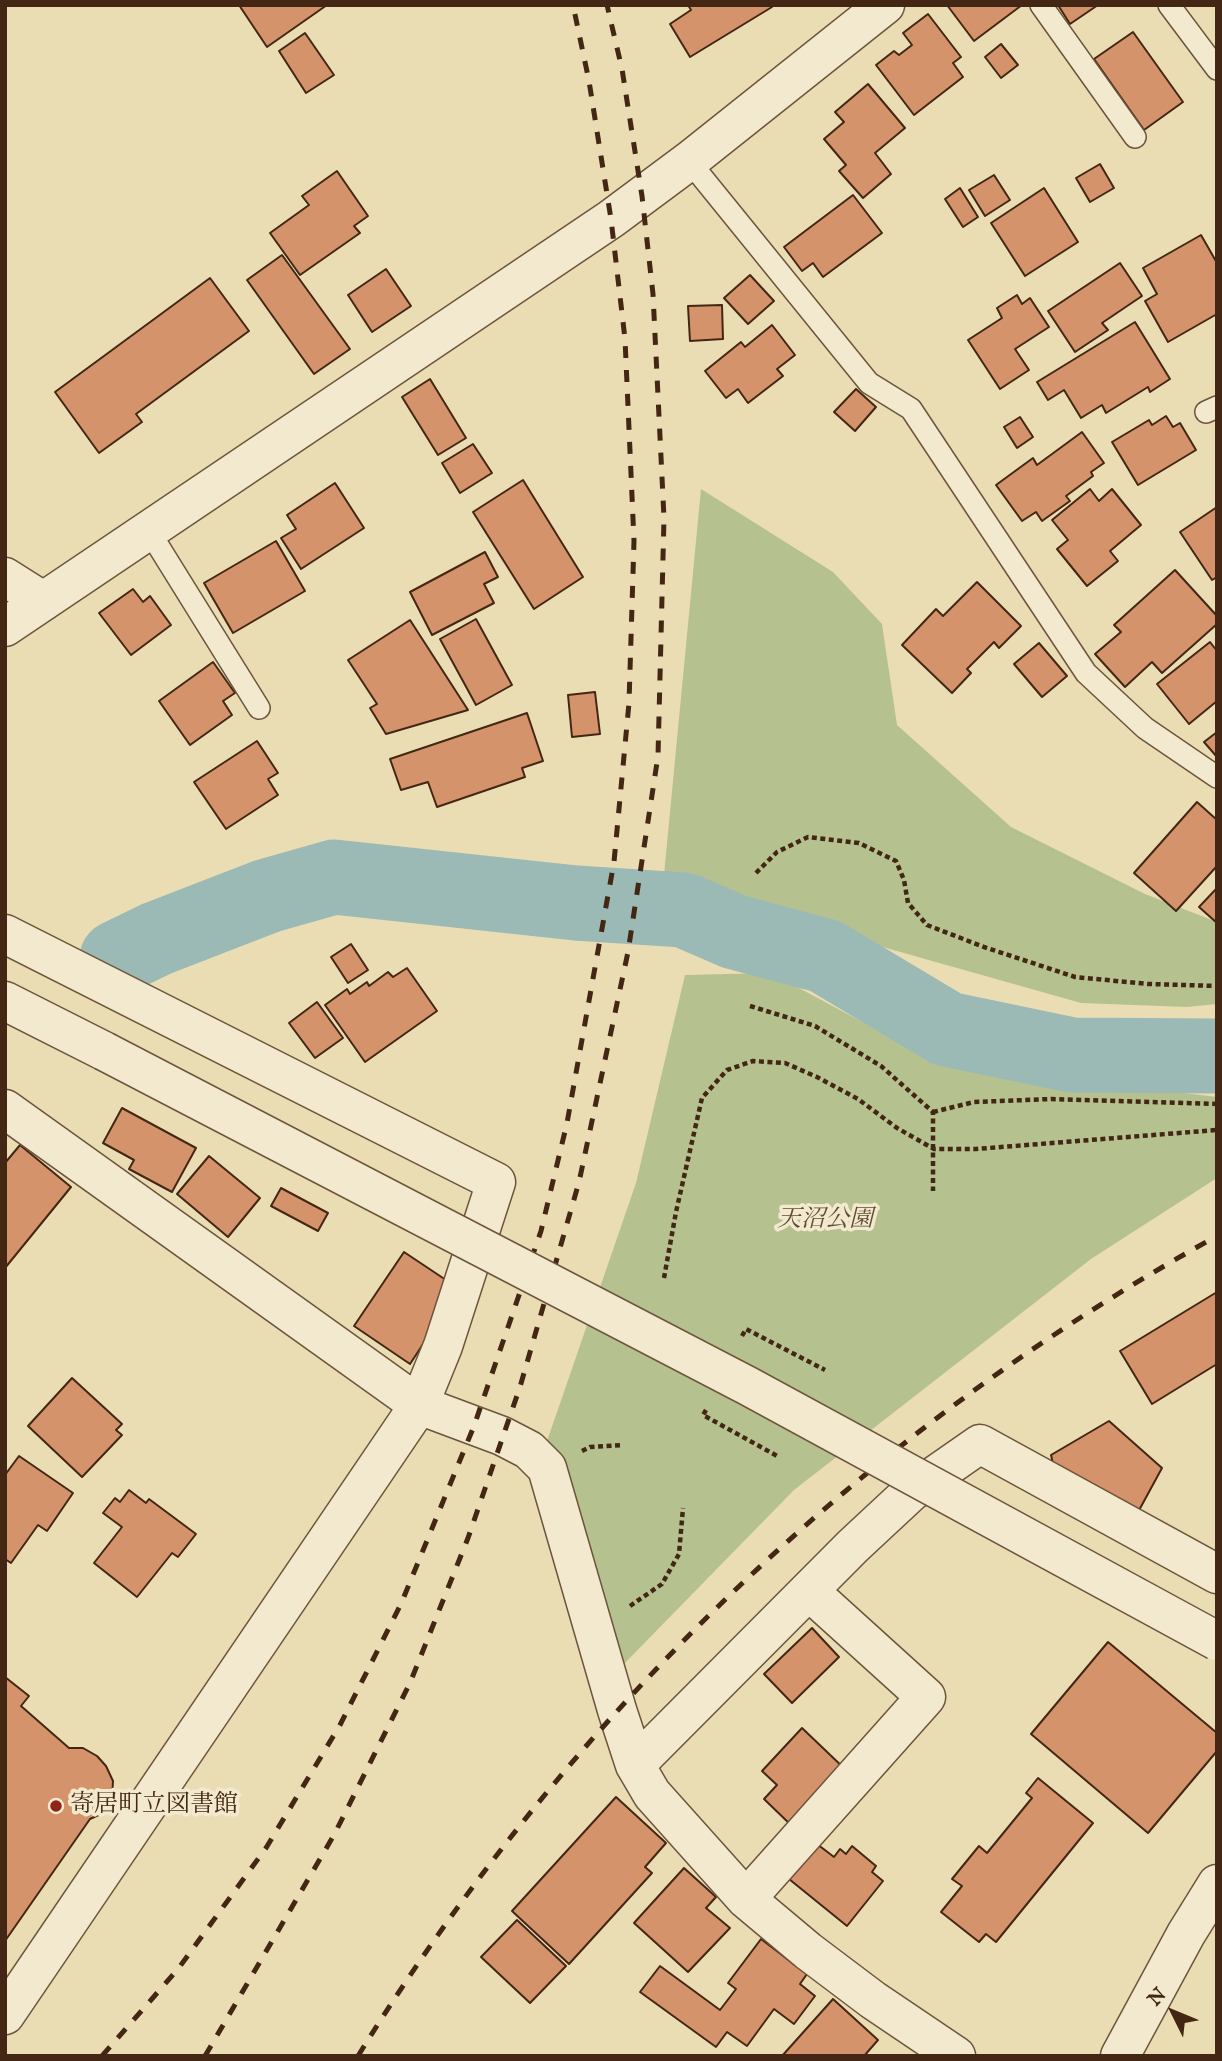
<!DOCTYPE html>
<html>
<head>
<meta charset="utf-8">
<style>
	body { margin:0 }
	#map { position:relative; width:1222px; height:2061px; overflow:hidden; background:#ebddb3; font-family:"IM FELL English",serif }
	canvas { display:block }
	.frame { position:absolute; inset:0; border:7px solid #432714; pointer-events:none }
	.north { position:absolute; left:1138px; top:1977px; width:70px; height:70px; -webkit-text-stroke:5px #f2e9ce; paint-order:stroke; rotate:313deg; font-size:19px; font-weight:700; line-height:28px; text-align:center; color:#432714 }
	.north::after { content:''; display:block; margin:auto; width:24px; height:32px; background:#432714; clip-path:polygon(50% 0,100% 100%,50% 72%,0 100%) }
</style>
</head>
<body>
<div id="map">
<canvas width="1222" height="2061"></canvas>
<div class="frame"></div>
<div class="north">N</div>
</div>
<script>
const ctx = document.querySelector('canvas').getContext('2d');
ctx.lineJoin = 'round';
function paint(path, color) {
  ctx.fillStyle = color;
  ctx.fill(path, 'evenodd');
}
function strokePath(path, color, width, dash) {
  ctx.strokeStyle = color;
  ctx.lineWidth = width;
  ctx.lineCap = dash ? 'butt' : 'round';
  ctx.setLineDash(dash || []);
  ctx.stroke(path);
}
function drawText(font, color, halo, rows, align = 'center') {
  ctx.font = font + ' "IM FELL English","Noto Serif JP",serif';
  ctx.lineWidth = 7;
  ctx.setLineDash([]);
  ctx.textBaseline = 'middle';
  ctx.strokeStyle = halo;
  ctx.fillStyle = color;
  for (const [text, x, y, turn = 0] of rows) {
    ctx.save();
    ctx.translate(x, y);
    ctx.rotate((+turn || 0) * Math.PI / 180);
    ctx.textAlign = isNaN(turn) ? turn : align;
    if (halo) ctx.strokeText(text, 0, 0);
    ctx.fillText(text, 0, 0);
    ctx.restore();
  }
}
paint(new Path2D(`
	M 701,489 L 833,572 L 882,624 L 897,725 L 1011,827 L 1145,894 L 1217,922 L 1217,1004 L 1187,1007 L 1081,1003 L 663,885 Z
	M 771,973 L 939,1063 L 1217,1097 L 1217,1178 L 1091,1259 L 794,1490 L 621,1667 L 546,1444 L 636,1183 L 685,975 Z`), '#b5c28f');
strokePath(new Path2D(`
	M 117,958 L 156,939 L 267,896 L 334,877 L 576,903 L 684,910 L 735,932 L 825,956 L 947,1029 L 1072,1055 L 1217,1056`), '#9bbab6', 75);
const building = new Path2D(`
	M 239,5 L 327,5 L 267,47 Z
	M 688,5 L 771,5 L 772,7 L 690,57 L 670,24 L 691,10 Z
	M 947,5 L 1022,5 L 974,41 Z
	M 1058,5 L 1098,5 L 1070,24 Z
	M 928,14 L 961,57 L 953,63 L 963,77 L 914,115 L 876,65 L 894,51 L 899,55 L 912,45 L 903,33 Z
	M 1133,32 L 1183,102 L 1144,130 L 1094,59 Z
	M 305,33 L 334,75 L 306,93 L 279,51 Z
	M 1001,44 L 1018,65 L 1001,78 L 985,57 Z
	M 868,84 L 905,128 L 875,153 L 891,174 L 863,198 L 839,171 L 846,165 L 824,139 L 844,122 L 835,112 Z
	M 1100,164 L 1114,188 L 1090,202 L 1076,178 Z
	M 337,171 L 368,216 L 354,226 L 360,233 L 300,275 L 270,233 L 309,205 L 302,196 Z
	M 994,175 L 1010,200 L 985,216 L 969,190 Z
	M 960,188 L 978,217 L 963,227 L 945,199 Z
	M 1044,188 L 1078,242 L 1025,276 L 991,223 Z
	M 853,195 L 882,233 L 823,277 L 813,263 L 802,271 L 784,247 Z
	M 1201,235 L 1217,263 L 1217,314 L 1168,342 L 1145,301 L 1157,294 L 1143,268 Z
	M 282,255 L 350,349 L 314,374 L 247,280 Z
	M 1120,263 L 1142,296 L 1102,323 L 1108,330 L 1075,352 L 1048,311 Z
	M 386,269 L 411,306 L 372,332 L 348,295 Z
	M 750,275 L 774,301 L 748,324 L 724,298 Z
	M 210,278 L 249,331 L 136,414 L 142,422 L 99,453 L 55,392 Z
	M 1017,295 L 1022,304 L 1030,298 L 1049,327 L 1015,349 L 1029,370 L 1000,389 L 968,340 L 1002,318 L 997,308 Z
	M 722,305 L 723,339 L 690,341 L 688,306 Z
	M 1135,322 L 1170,379 L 1150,392 L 1148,387 L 1106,413 L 1102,405 L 1081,418 L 1064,390 L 1048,400 L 1037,382 Z
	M 772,325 L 795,355 L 777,369 L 783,376 L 748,403 L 738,389 L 726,398 L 705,371 L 741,342 L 745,347 Z
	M 430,379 L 466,438 L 438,455 L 402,397 Z
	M 856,389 L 876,407 L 855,431 L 834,412 Z
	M 1166,416 L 1173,427 L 1180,423 L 1196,450 L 1138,485 L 1112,442 L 1149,420 L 1152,425 Z
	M 1020,417 L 1033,437 L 1017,448 L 1004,427 Z
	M 1082,432 L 1104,463 L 1091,472 L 1093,476 L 1066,496 L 1070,501 L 1042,521 L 1036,512 L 1022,521 L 996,485 L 1033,458 L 1037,465 Z
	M 473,444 L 492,473 L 460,493 L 442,463 Z
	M 523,480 L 583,577 L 534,609 L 473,512 Z
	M 335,483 L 364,528 L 301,569 L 281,538 L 296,529 L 287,515 Z
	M 1090,489 L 1099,501 L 1112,489 L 1141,525 L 1110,551 L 1118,561 L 1087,586 L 1057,549 L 1068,540 L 1052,520 Z
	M 1217,507 L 1217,577 L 1212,580 L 1180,532 Z
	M 276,541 L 305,591 L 233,633 L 204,583 Z
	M 485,552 L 498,577 L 484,584 L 494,603 L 432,635 L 410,592 Z
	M 1175,570 L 1217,616 L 1217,624 L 1162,673 L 1152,662 L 1125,687 L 1095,654 L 1121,632 L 1114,625 Z
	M 977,582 L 1021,626 L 999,648 L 994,642 L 967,669 L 971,673 L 952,693 L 902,645 L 936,609 L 943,616 Z
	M 133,589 L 143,602 L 150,596 L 171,625 L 131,655 L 99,613 Z
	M 476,619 L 512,685 L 476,705 L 440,639 Z
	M 410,620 L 468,710 L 386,734 L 370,708 L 377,704 L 348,660 Z
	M 1210,642 L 1217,651 L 1217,701 L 1189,724 L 1157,684 Z
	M 1039,643 L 1067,676 L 1042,697 L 1014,664 Z
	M 213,662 L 235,693 L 223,701 L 232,715 L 190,745 L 159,701 Z
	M 595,692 L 600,734 L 572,737 L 568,695 Z
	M 527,713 L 543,761 L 522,768 L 525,777 L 437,807 L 428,782 L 401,790 L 390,759 Z
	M 1217,732 L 1217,757 L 1204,742 Z
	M 257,741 L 278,773 L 268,779 L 278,795 L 226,829 L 194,782 Z
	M 1197,802 L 1217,820 L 1217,866 L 1176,911 L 1134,873 Z
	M 1217,888 L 1217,923 L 1199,907 Z
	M 351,944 L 368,970 L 348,983 L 331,957 Z
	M 407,968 L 437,1011 L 365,1062 L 325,1005 L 347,989 L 350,994 L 367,982 L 369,986 L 388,972 L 393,977 Z
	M 317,1002 L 343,1038 L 315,1058 L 289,1023 Z
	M 122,1108 L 196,1148 L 172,1192 L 129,1169 L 134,1160 L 103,1143 Z
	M 20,1145 L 71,1187 L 5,1268 L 5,1163 Z
	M 209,1156 L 260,1198 L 228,1237 L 177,1194 Z
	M 281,1188 L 328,1213 L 318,1231 L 271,1206 Z
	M 404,1252 L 449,1282 L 450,1303 L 410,1364 L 354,1326 Z
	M 1217,1292 L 1217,1364 L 1152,1404 L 1120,1351 Z
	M 72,1378 L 122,1424 L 116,1430 L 122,1435 L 82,1477 L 28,1426 Z
	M 1109,1421 L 1162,1468 L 1137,1514 L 1054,1468 L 1051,1455 Z
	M 19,1456 L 73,1493 L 47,1531 L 38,1525 L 11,1563 L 5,1559 L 5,1475 Z
	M 129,1490 L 146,1503 L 149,1499 L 196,1534 L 178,1557 L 172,1553 L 137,1597 L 94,1563 L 122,1527 L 103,1513 L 115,1498 L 120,1502 Z
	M 812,1628 L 839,1657 L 792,1703 L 764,1674 Z
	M 1108,1642 L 1217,1733 L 1217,1751 L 1148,1833 L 1031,1734 Z
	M 5,1677 L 29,1696 L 21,1706 L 69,1748 L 83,1748 L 97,1756 L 106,1766 L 113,1781 L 112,1799 L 103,1813 L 90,1819 L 5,1941 Z
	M 802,1728 L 847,1771 L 793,1827 L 764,1799 L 777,1785 L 762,1771 Z
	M 1038,1778 L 1093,1823 L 996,1942 L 986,1934 L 979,1942 L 941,1912 L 962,1886 L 952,1879 L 979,1846 L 987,1853 L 1032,1798 L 1026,1793 Z
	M 616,1797 L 666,1843 L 645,1867 L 652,1873 L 569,1964 L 512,1911 Z
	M 817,1844 L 834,1857 L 840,1849 L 846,1854 L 852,1846 L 876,1866 L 872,1872 L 883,1881 L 847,1926 L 789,1879 Z
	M 684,1868 L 716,1897 L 706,1908 L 730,1928 L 688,1972 L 634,1923 Z
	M 517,1920 L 566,1966 L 530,2003 L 481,1957 Z
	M 761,1939 L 807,1974 L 800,1984 L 815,1996 L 794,2024 L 774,2009 L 747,2046 L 727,2032 L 716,2047 L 640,1992 L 660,1966 L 720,2010 L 736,1989 L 728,1983 Z
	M 833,1999 L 878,2040 L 864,2056 L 782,2056 Z`);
paint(building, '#d4936b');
strokePath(building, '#432714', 2);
const service = new Path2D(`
	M 1041,5 L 1135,137
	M 1169,5 L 1217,69
	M 689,161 L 869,383 L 911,409 L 1086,673 L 1145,728 L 1217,777
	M 1206,412 L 1217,407
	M 149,531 L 259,708`);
const minor = new Path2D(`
	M 5,577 L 43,601
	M 5,934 L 496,1182 L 443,1346 L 419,1405 L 5,2015
	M 5,1109 L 419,1405 L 502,1436 L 529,1450 L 547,1468 L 617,1710 L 635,1765 L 652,1794 L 746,1899 L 808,1951 L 873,2000 L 956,2056
	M 635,1765 L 853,1546 L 911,1492 L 980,1444 L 1217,1574
	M 746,1899 L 926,1697 L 809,1591
	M 1120,2056 L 1186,1934 L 1217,1884`);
const tertiary = new Path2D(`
	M 5,627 L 611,219 L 689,161 L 885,5
	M 5,1001 L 104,1051`);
strokePath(service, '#6d543c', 24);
strokePath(minor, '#6d543c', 41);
strokePath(tertiary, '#6d543c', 41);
strokePath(new Path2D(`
	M 756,873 L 777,852 L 808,837 L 859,843 L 896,861 L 904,880 L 908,903 L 927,925 L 984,947 L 1075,977 L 1148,984 L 1217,986
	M 750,1006 L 815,1026 L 881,1066 L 933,1112 L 933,1191
	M 933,1112 L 974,1102 L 1051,1099 L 1217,1104
	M 664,1278 L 676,1212 L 702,1098 L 727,1070 L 753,1061 L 785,1063 L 817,1077 L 858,1099 L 897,1128 L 934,1149 L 976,1149 L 1217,1130
	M 742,1336 L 746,1329 L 825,1370
	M 706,1410 L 703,1415 L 779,1457
	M 582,1451 L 590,1447 L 623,1445
	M 630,1606 L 662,1584 L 679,1554 L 683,1508`), '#432714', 4.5, [5, 3.5]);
strokePath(service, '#f2e9ce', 21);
strokePath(minor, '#f2e9ce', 38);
strokePath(tertiary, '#f2e9ce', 38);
strokePath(new Path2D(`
	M 102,2056 L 178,1969 L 266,1848 L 340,1725 L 401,1604 L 474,1426 L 541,1231 L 567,1123 L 614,862 L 629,703 L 634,541 L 625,339 L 611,219 L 589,81 L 573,5
	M 205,2056 L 334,1835 L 410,1683 L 468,1538 L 520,1387 L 579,1182 L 628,952 L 658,756 L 664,518 L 653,294 L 642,196 L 622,69 L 607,5
	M 358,2056 C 569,1714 865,1430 1217,1236`), '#432714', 5, [12, 12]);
const tertiaryBridge = new Path2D(`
	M 104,1051 L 748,1386 L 1217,1641`);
strokePath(tertiaryBridge, '#6d543c', 41, []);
strokePath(tertiaryBridge, '#f2e9ce', 38);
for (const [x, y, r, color] of [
	[56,1806,7,"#8f2418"]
]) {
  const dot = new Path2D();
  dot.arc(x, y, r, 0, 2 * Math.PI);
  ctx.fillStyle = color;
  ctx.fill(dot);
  strokePath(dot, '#f2e9ce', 2.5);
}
drawText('italic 24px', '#604e33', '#f2e9ce', [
	["天沼公園",825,1221]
]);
drawText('24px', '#432714', '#f2e9ce', [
	["寄居町立図書館",70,1806]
], 'left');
</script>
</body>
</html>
